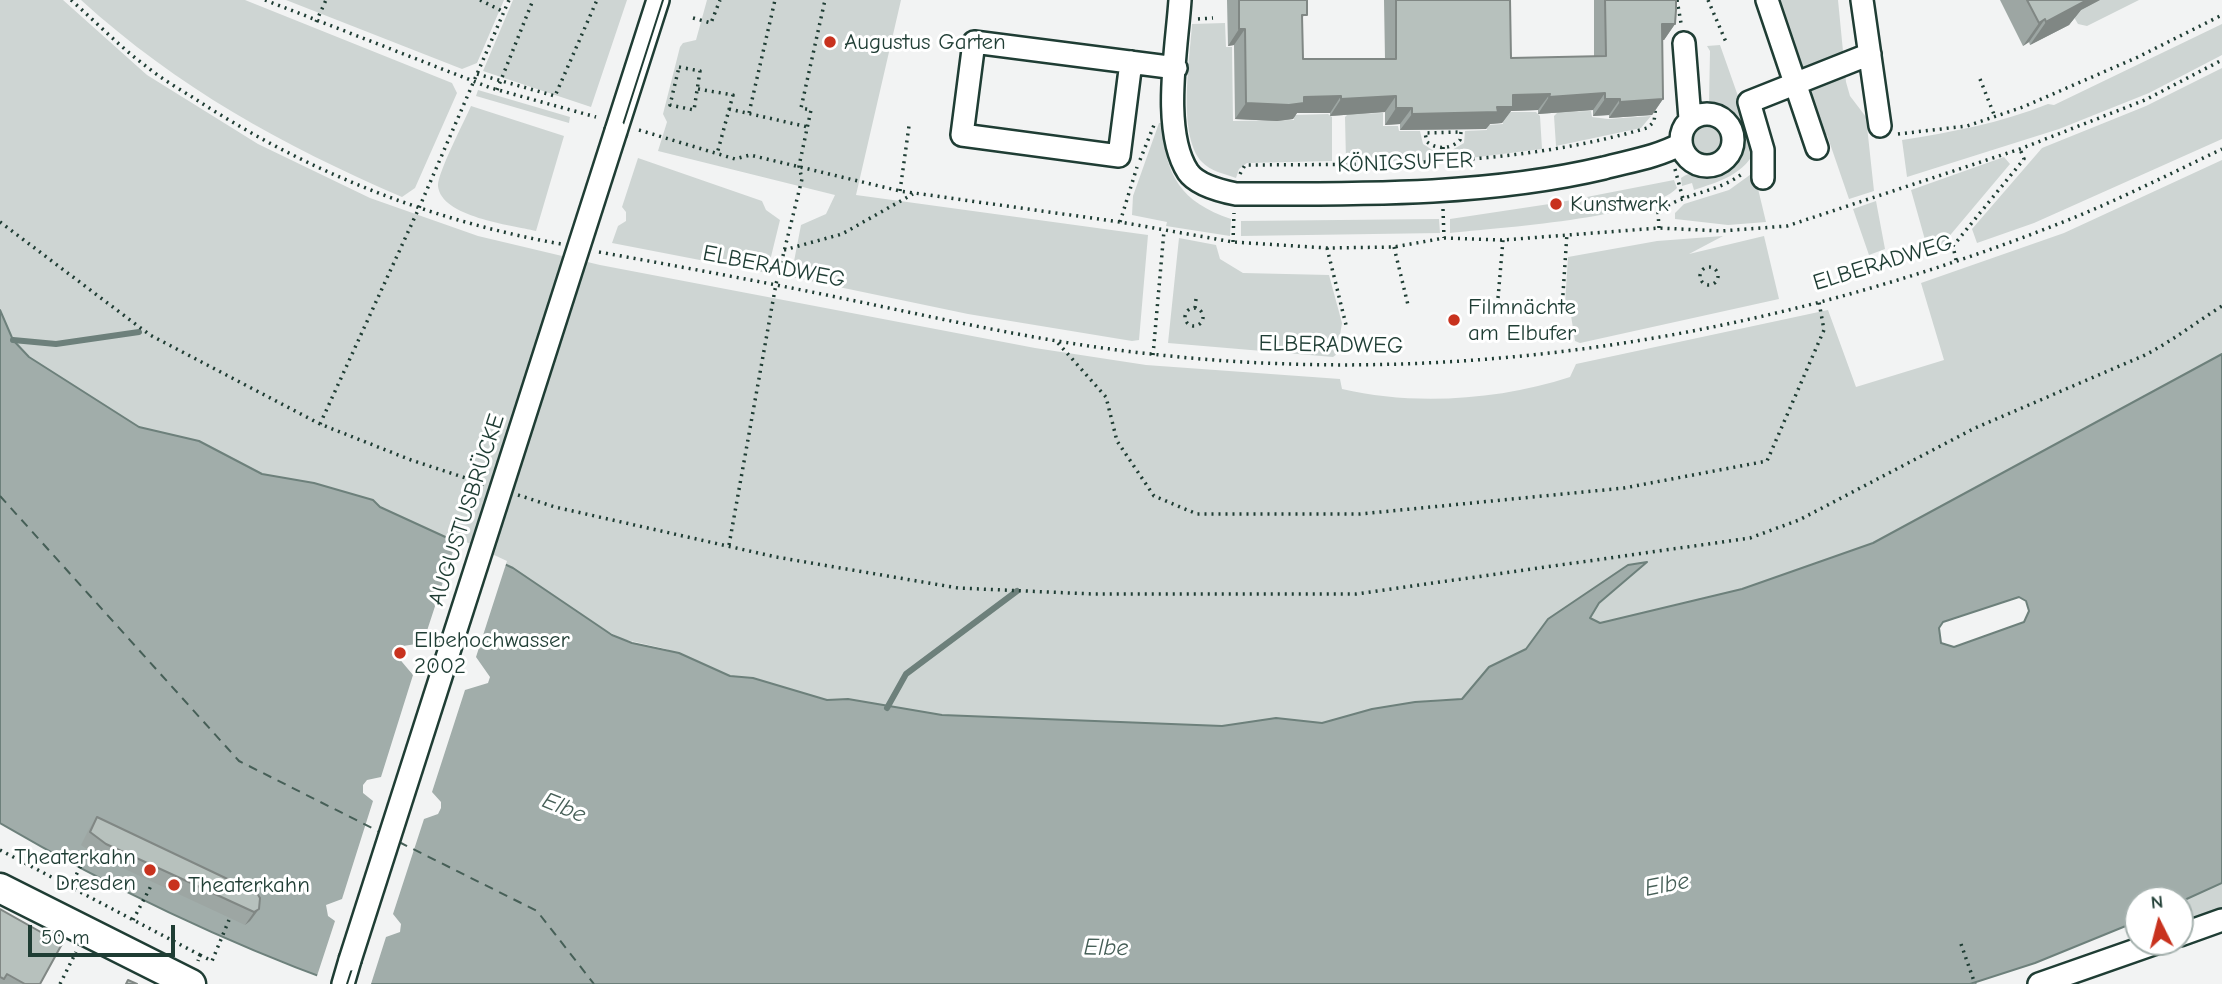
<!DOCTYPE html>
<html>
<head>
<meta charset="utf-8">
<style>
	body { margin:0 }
	#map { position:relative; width:2222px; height:984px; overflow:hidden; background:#f2f3f3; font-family:"Comic Neue",sans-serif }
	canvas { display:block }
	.north { position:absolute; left:2124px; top:886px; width:70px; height:70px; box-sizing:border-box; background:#fff; border:2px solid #a5b1ae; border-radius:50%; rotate:354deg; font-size:19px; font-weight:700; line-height:28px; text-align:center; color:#1f3d34 }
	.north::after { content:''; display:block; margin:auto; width:24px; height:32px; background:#c8321e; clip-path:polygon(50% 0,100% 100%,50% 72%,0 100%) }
	.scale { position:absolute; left:28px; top:925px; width:147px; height:32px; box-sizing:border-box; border:4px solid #1f3d34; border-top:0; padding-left:9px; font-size:21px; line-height:24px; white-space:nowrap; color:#1f3d34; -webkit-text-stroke:5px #fff; paint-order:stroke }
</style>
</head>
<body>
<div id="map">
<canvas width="2222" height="984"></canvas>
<div class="north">N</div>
<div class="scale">50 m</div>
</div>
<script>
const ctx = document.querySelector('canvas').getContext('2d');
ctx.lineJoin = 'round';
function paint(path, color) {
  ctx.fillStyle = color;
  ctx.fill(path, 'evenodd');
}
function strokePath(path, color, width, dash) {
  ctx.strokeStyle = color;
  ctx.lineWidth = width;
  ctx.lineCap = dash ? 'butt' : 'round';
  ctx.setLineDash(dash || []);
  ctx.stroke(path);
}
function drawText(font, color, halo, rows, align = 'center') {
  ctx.font = font + ' "Comic Neue",sans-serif';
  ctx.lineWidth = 6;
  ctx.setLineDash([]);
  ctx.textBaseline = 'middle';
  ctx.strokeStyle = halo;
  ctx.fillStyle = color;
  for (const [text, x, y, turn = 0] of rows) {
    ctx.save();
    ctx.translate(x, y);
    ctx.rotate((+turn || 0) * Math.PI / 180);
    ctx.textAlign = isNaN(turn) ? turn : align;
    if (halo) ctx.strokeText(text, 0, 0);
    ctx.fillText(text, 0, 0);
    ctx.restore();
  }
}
paint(new Path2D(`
	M 0,0 L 63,0 L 147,75 L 258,144 L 370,198 L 478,236 L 600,265 L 1035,348 L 1146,365 L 1340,379 L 1342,389 C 1414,406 1500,400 1570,377 L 1576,364 L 1828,310 L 1856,387 L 1944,360 L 1921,283 L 2064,233 L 2222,160 L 2222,354 L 1873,543 L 1742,589 L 1600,623 L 1590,618 L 1599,603 L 1646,563 L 1628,565 L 1548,619 L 1526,649 L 1489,667 L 1462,699 L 1431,700 L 1372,709 L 1322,723 L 1276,718 L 1222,726 L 942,715 L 848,699 L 827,700 L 753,678 L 730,676 L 666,649 L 622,639 L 598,626 L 513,568 L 380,507 L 372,500 L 314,483 L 262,474 L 199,441 L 139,427 L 29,357 L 13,340 L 0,310 Z
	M 81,0 L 245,0 L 452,83 L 457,93 L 415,188 L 402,197 C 282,145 178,88 81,0 Z
	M 286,0 L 504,0 L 477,63 L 462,69 Z
	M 513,0 L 627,0 L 591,107 L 483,71 Z
	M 707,0 L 901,0 L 856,195 L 1148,235 L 1139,340 L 1132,341 L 968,314 L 791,277 L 801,225 L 826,214 L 835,195 L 658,151 L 667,122 L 663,114 L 680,47 L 683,43 L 696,40 Z
	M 1776,0 L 1838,0 L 1846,82 L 1850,96 L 1866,117 L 1874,191 L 1849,199 L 1827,135 L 1823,136 Z
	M 2100,0 L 2139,0 L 2087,26 L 2078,24 L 2072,14 Z
	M 1225,23 L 1226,47 L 1232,47 L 1233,121 L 1294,120 L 1294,115 L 1328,114 L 1332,117 L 1332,161 L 1247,163 L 1239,169 L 1236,178 C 1225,174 1210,171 1202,162 C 1177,136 1190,58 1192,24 Z
	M 2222,24 L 2222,55 L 2149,93 L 2059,129 L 1907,177 L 1902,140 C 1953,132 2000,123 2048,104 L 2054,105 Z
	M 1720,45 L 1756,147 C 1747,174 1718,182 1694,190 L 1692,183 L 1682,186 L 1681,178 C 1700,164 1729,180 1741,150 C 1745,140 1742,129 1737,119 C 1730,109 1721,105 1709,104 L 1710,51 L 1707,46 Z
	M 2222,68 L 2222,139 L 2034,223 L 1977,243 L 1972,229 L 2042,148 L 2146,106 Z
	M 478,90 L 570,117 L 569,123 L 476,96 Z
	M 471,106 L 564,136 L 536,231 C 511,225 441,217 438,186 C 437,174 465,120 471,106 Z
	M 1591,111 L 1592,117 L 1608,119 L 1651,116 L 1641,128 L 1556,146 L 1554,116 L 1558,112 Z
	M 1503,112 L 1536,112 L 1540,116 L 1542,149 L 1462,159 L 1452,150 L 1464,143 L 1465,131 L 1487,130 L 1487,125 L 1503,124 Z
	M 1383,113 L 1383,126 L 1398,126 L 1399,131 L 1420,131 L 1423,144 L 1434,151 L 1426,161 L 1346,161 L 1345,117 L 1348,114 Z
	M 1159,123 L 1162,123 C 1165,176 1181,202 1231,219 L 1230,236 L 1166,226 L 1167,222 L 1132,215 L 1133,196 Z
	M1691 140a17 17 0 1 1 34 0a17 17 0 1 1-34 0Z
	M 2004,157 L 2010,164 L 1936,252 L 1929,254 L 1911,190 Z
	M 638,158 L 762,201 L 766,210 L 780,220 L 767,273 L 612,243 L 618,226 L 626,221 L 626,212 L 622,207 Z
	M 1754,172 L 1766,222 L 1728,225 L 1675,219 L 1675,213 L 1684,204 L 1729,190 Z
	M 1674,180 L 1677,188 C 1649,218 1496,228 1450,233 L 1450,219 L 1556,203 Z
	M 1876,201 L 1885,249 L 1869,255 L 1853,209 Z
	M 1439,219 L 1440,233 L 1241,236 L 1241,221 Z
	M 1723,236 L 1689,254 L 1764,236 L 1779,299 L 1580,343 L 1575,341 L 1570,309 L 1565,304 L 1568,257 L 1657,241 Z
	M 1179,238 L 1216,245 L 1220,259 L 1243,273 L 1329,275 L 1342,323 L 1337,354 L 1333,357 L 1168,343 Z
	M 2222,883 L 2222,913 L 2180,924 L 2180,902 Z`), '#ced5d3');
const water = new Path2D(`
	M 0,310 L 13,340 L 29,357 L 139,427 L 199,441 L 262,474 L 314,483 L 373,500 L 380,507 L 513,568 L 612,635 L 632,643 L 679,653 L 730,676 L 753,678 L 827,700 L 848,699 L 942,715 L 1222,726 L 1276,718 L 1322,723 L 1372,709 L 1415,702 L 1462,699 L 1489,667 L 1526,649 L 1548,619 L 1628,565 L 1647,562 L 1599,603 L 1590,618 L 1600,623 L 1742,589 L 1873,543 L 2222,354 L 2222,883 L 2180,902 L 2138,900 L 2138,921 L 2035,963 L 1970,984 L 340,984 C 222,941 108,886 0,823 ZM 2019,597 L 2026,601 L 2029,611 L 2024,622 L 1954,647 L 1941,643 L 1939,628 L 1943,622 Z`);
paint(water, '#a1adaa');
strokePath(water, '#6d807b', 2);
paint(new Path2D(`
	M 449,534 L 507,561 L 476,657 L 490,677 L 488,683 L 465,690 L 432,792 L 441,802 L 441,808 L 438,814 L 424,819 L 393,914 L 401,924 L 400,932 L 386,937 L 371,984 L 330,984 L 316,979 L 335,921 L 328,916 L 326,905 L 342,899 L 373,801 L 363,793 L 363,785 L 367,780 L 381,777 L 413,675 L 397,656 L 399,649 L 403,646 L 423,643 L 457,539 Z`), '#f2f3f3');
strokePath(new Path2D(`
	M 13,340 L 56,344 L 139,332
	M 887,708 L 906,674 L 1017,591`), '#6d807b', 6);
strokePath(new Path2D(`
	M 0,496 L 239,761 L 382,833
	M 399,842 L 537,911 L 594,984`), '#465f57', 2, [9, 7]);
const minor = new Path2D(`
	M 1180,0 C 1177,47 1161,131 1188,172 C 1197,185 1221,191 1236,194 C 1358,194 1485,196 1604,168 C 1630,161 1657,157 1681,144
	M 1767,0 L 1817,148
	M 1862,0 L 1880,126
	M 1684,43 L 1690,119
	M 1131,62 L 1119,156 L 962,135 L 974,42 L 1176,68
	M1681 140a26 26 0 1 1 52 0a26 26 0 1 1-52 0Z
	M 616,131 L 658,0
	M 1763,178 L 1763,150 L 1749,102 L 1870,54
	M 2180,935 L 2222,920
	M 343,984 L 350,960
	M 2039,984 L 2159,942`);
const major = new Path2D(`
	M 0,888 L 191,984`);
strokePath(minor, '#1f3d34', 26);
strokePath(major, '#1f3d34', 33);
strokePath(new Path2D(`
	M 71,0 C 96,22 120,47 147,67 C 163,80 183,91 200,102 C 310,173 432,221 561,244
	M 265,0 L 491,88 L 596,117
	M 480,0 L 504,12
	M 1677,0 L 1681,23
	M 1708,0 L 1726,42
	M 693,18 L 711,23 L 720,0
	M 1198,19 L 1213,18
	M 316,22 L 326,0
	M 679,67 L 700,71 L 694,110 L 670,105 Z
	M 477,74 L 555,96 L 597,0
	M 1980,79 L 1995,117
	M 698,89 L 733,95 L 717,154
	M 497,90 L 533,0
	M 729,109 L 808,127
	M 749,113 L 775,0
	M 639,130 L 735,159 L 750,155 L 900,191 L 1120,222 L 1233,242 L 1327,248 L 1394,247 L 1444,238 L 1503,240 L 1659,228 L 1721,231 L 1787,226 L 2020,149 L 2145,100 L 2222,60
	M 1461,132 L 1460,140 C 1451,149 1438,150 1427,142 L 1425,133 Z
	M 1898,134 L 1967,126 L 2023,107 L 2138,57 L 2222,15
	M 1443,147 L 1444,163
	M 1140,160 L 1154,125
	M 1675,169 L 1683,199
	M 1240,174 L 1245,165 C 1382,164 1513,167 1647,128 L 1654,122 L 1656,104
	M 900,191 L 909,126
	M 1443,209 L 1444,238
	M 0,222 L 150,335 L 320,424 L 411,460 L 484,484
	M 1120,222 L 1137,167
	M 1659,228 L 1658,212 C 1682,193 1717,193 1742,174
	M 1233,242 L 1234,213
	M 1394,247 L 1408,305
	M 1327,248 L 1347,329
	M 784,250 L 842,234 L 913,194
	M 599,252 C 682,267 764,282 846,299 C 947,320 1048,343 1151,354 C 1466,390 1785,335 2078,216 C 2126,196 2174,172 2222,149
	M 1956,260 L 1953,246 L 2024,159 L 2020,149
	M1700 276a9 9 0 1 1 18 0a9 9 0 1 1-18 0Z
	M 1498,298 L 1503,240
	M1185 317a9 9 0 1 1 18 0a9 9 0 1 1-18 0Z
	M 1195,308 L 1196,299
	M 1562,309 L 1567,233
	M 1058,343 L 1106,397 L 1117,441 L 1154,496 L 1197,514 L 1360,514 L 1624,488 L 1767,461 L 1824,330 L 1819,302
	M 1153,355 L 1164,231
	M 320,424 L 419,208 L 509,0
	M 518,495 L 555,507 L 776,557 L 958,588 L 1093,594 L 1356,594 L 1750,538 L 1799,520 L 1975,428 L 2143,356 C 2171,342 2195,323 2222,306
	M 729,545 L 776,284 L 802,179 L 799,166 L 811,110 L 801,108 L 825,0
	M 0,850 L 200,955 L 198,961
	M 70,887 L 89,850
	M 133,920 L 152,884
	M 1961,944 L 1975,984
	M 200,955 L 212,961 L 229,920
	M 60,984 L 76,952`), '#1f3d34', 3.5, [2, 5]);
strokePath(minor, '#fff', 21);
strokePath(major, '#fff', 28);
strokePath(new Path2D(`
	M 347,984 L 663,0`), '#1f3d34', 2);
const minorBridge = new Path2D(`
	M 350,960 L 616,131`);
strokePath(minorBridge, '#1f3d34', 26, []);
strokePath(minorBridge, '#fff', 21);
paint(new Path2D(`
	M 1227,0 L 1307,0 L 1302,22 L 1303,59 L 1385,59 L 1384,0 L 1510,0 L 1511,58 L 1594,56 L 1594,0 L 1676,0 L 1675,24 L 1664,40 L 1662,40 L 1663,99 L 1652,115 L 1609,118 L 1609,115 L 1593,116 L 1593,110 L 1538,114 L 1538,110 L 1511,111 L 1502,123 L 1490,124 L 1486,129 L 1400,130 L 1400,124 L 1385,125 L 1385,112 L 1330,116 L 1330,113 L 1297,113 L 1293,119 L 1277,121 L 1235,119 L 1234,45 L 1228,46 Z
	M 2000,0 L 2100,0 L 2081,10 L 2069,25 L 2030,45 L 2029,42 L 2023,46 Z
	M 97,817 L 259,909 L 250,921 L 245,925 L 97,856 L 81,845 L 89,829 Z
	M 0,909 L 40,984 L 0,984 Z`), '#9da6a3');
paint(new Path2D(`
	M 2082,0 L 2100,0 L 2081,10 L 2069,25 L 2030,45 L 2046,22 Z
	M 2045,19 L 2029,42 L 2023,46 L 2039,23 Z
	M 1662,24 L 1675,24 L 1664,40 L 1650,41 Z
	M 1239,29 L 1245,29 L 1234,45 L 1228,46 Z
	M 1605,93 L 1593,110 L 1538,114 L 1549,97 Z
	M 1550,94 L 1538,110 L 1511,111 L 1502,123 L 1490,124 L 1486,129 L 1400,130 L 1412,114 L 1497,107 L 1513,95 Z
	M 1341,96 L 1330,113 L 1297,113 L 1293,119 L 1277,121 L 1235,119 L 1246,103 L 1304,97 Z
	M 1396,96 L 1385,112 L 1330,116 L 1341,99 Z
	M 1605,99 L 1620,99 L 1609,115 L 1593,116 Z
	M 1663,99 L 1652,115 L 1609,118 L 1620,102 Z
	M 1396,108 L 1412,108 L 1400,124 L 1385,125 Z
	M 259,909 L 250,921 L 245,925 L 254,912 Z`), '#808784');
const building = new Path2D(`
	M 1239,0 L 1307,0 L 1307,15 L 1302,15 L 1303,59 L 1396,59 L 1396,0 L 1510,0 L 1511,58 L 1606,56 L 1605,0 L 1676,0 L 1676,10 L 1675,24 L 1662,24 L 1663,99 L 1620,102 L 1620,99 L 1605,99 L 1605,93 L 1549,97 L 1550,94 L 1513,95 L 1513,107 L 1497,107 L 1498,112 L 1412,114 L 1412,108 L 1396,108 L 1396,96 L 1341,99 L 1341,96 L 1304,97 L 1304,103 L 1289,105 L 1246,103 L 1245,29 L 1239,29 Z
	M 2027,0 L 2087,0 L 2046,22 L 2045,19 L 2039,23 Z
	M 97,817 L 257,893 L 260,898 L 259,909 L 254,912 L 106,844 L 90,832 Z
	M 0,909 L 62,944 L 40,984 L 25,984 L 7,974 L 4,979 L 0,977 Z
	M 128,980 L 137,984 L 126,984 Z`);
paint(building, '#b7c1bd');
strokePath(building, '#808784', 2);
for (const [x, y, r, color] of [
	[830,42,7,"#c8321e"],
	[1556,204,7,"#c8321e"],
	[1454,320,7,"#c8321e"],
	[400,653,7,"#c8321e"],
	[150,870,7,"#c8321e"],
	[174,885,7,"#c8321e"]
]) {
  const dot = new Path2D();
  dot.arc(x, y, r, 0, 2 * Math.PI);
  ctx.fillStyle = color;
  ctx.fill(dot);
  strokePath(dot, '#fff', 2.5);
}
drawText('23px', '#1f3d34', '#fff', [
	["Augustus Garten",844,42],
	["Kunstwerk",1570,204],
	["Filmnächte",1468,307],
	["am Elbufer",1468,333],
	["Elbehochwasser",414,640],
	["2002",414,666],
	["Theaterkahn",136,857,"right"],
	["Dresden",136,883,"right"],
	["Theaterkahn",188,885]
], 'left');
drawText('23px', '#1f3d34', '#fff', [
	["KÖNIGSUFER",1405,163,-2],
	["ELBERADWEG",1883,263,-17],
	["ELBERADWEG",774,267,11],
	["ELBERADWEG",1331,345,1],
	["AUGUSTUSBRÜCKE",467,510,-72]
]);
drawText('italic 24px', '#465f57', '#fff', [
	["Elbe",564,808,22],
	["Elbe",1667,885,-11],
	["Elbe",1106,948,1]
]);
</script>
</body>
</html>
